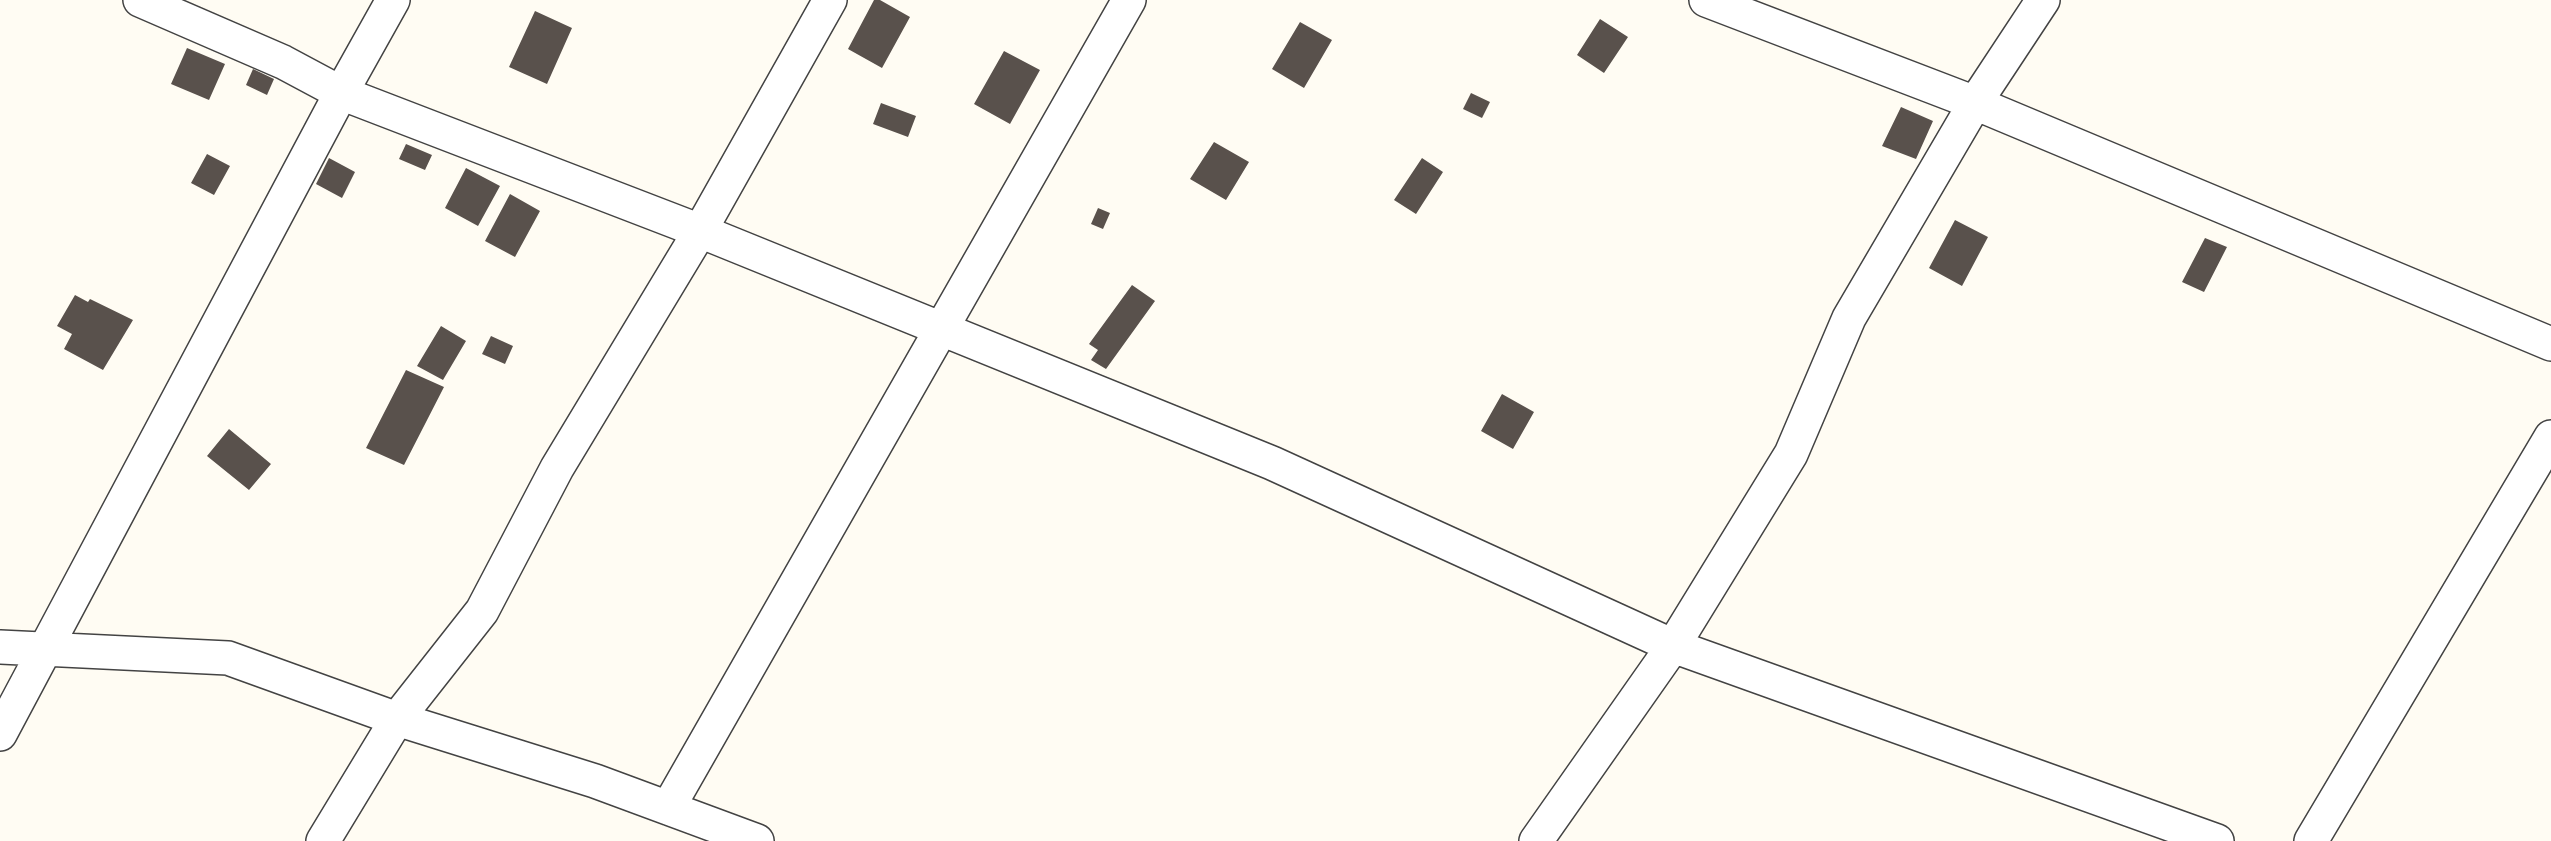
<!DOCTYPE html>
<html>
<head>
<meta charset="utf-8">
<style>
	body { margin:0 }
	canvas { display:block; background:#fffcf3 }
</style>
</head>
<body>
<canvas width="2551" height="841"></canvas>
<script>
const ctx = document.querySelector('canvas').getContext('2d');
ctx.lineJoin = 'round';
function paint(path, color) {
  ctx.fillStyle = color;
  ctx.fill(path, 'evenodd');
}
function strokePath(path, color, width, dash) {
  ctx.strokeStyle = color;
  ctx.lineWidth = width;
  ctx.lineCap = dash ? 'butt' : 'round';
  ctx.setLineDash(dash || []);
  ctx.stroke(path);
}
paint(new Path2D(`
	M 874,0 L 880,0 L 910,17 L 882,68 L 848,49 Z
	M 535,11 L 572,28 L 547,84 L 509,67 Z
	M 1600,19 L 1628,37 L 1604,73 L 1577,55 Z
	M 1300,22 L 1332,40 L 1304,88 L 1272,69 Z
	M 187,48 L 225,64 L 209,100 L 171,84 Z
	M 1004,51 L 1040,70 L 1010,124 L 974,104 Z
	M 253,69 L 274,79 L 267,95 L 246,85 Z
	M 1471,93 L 1490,102 L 1482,118 L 1463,109 Z
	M 881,103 L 916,116 L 908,137 L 873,124 Z
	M 1901,107 L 1933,121 L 1916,159 L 1882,146 Z
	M 1214,142 L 1249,162 L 1226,200 L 1190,179 Z
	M 406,144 L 432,155 L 425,170 L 399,159 Z
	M 207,154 L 230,166 L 214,195 L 191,183 Z
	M 329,158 L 355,172 L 342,198 L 316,184 Z
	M 1422,158 L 1443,172 L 1416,214 L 1394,200 Z
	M 466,168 L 500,186 L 478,226 L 445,208 Z
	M 510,194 L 540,211 L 515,257 L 485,241 Z
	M 1098,208 L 1110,213 L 1103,229 L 1091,224 Z
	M 1955,220 L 1988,237 L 1962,286 L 1929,268 Z
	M 2205,238 L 2227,247 L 2204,292 L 2182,282 Z
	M 1132,285 L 1155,301 L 1106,369 L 1091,360 L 1098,350 L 1089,344 Z
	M 75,295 L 88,302 L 90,299 L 133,320 L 103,370 L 64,349 L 72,334 L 57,326 Z
	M 441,326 L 466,341 L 443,380 L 417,366 Z
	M 491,336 L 513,346 L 505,364 L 482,354 Z
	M 406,370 L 444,387 L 404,465 L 366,448 Z
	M 1502,394 L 1534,412 L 1513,449 L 1481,431 Z
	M 229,429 L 271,464 L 249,490 L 207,456 Z`), '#59514c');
const minor = new Path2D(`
	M 140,0 L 283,62 L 341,93 L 700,231 L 1272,463 L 1673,646 L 2217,841
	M 1706,0 L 1975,103 L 2551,344
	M 0,647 L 228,658 L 397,719 L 595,781 L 757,841
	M 0,734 L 341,93 L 393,0
	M 668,808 L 1129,0
	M 323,841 L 397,719 L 482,611 L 557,468 L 700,231 L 830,0
	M 1536,841 L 1673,646 L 1791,454 L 1849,318 L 1975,103 L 2043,0
	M 2311,841 L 2551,437`);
strokePath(minor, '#434343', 36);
strokePath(minor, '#fff', 33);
</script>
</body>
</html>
